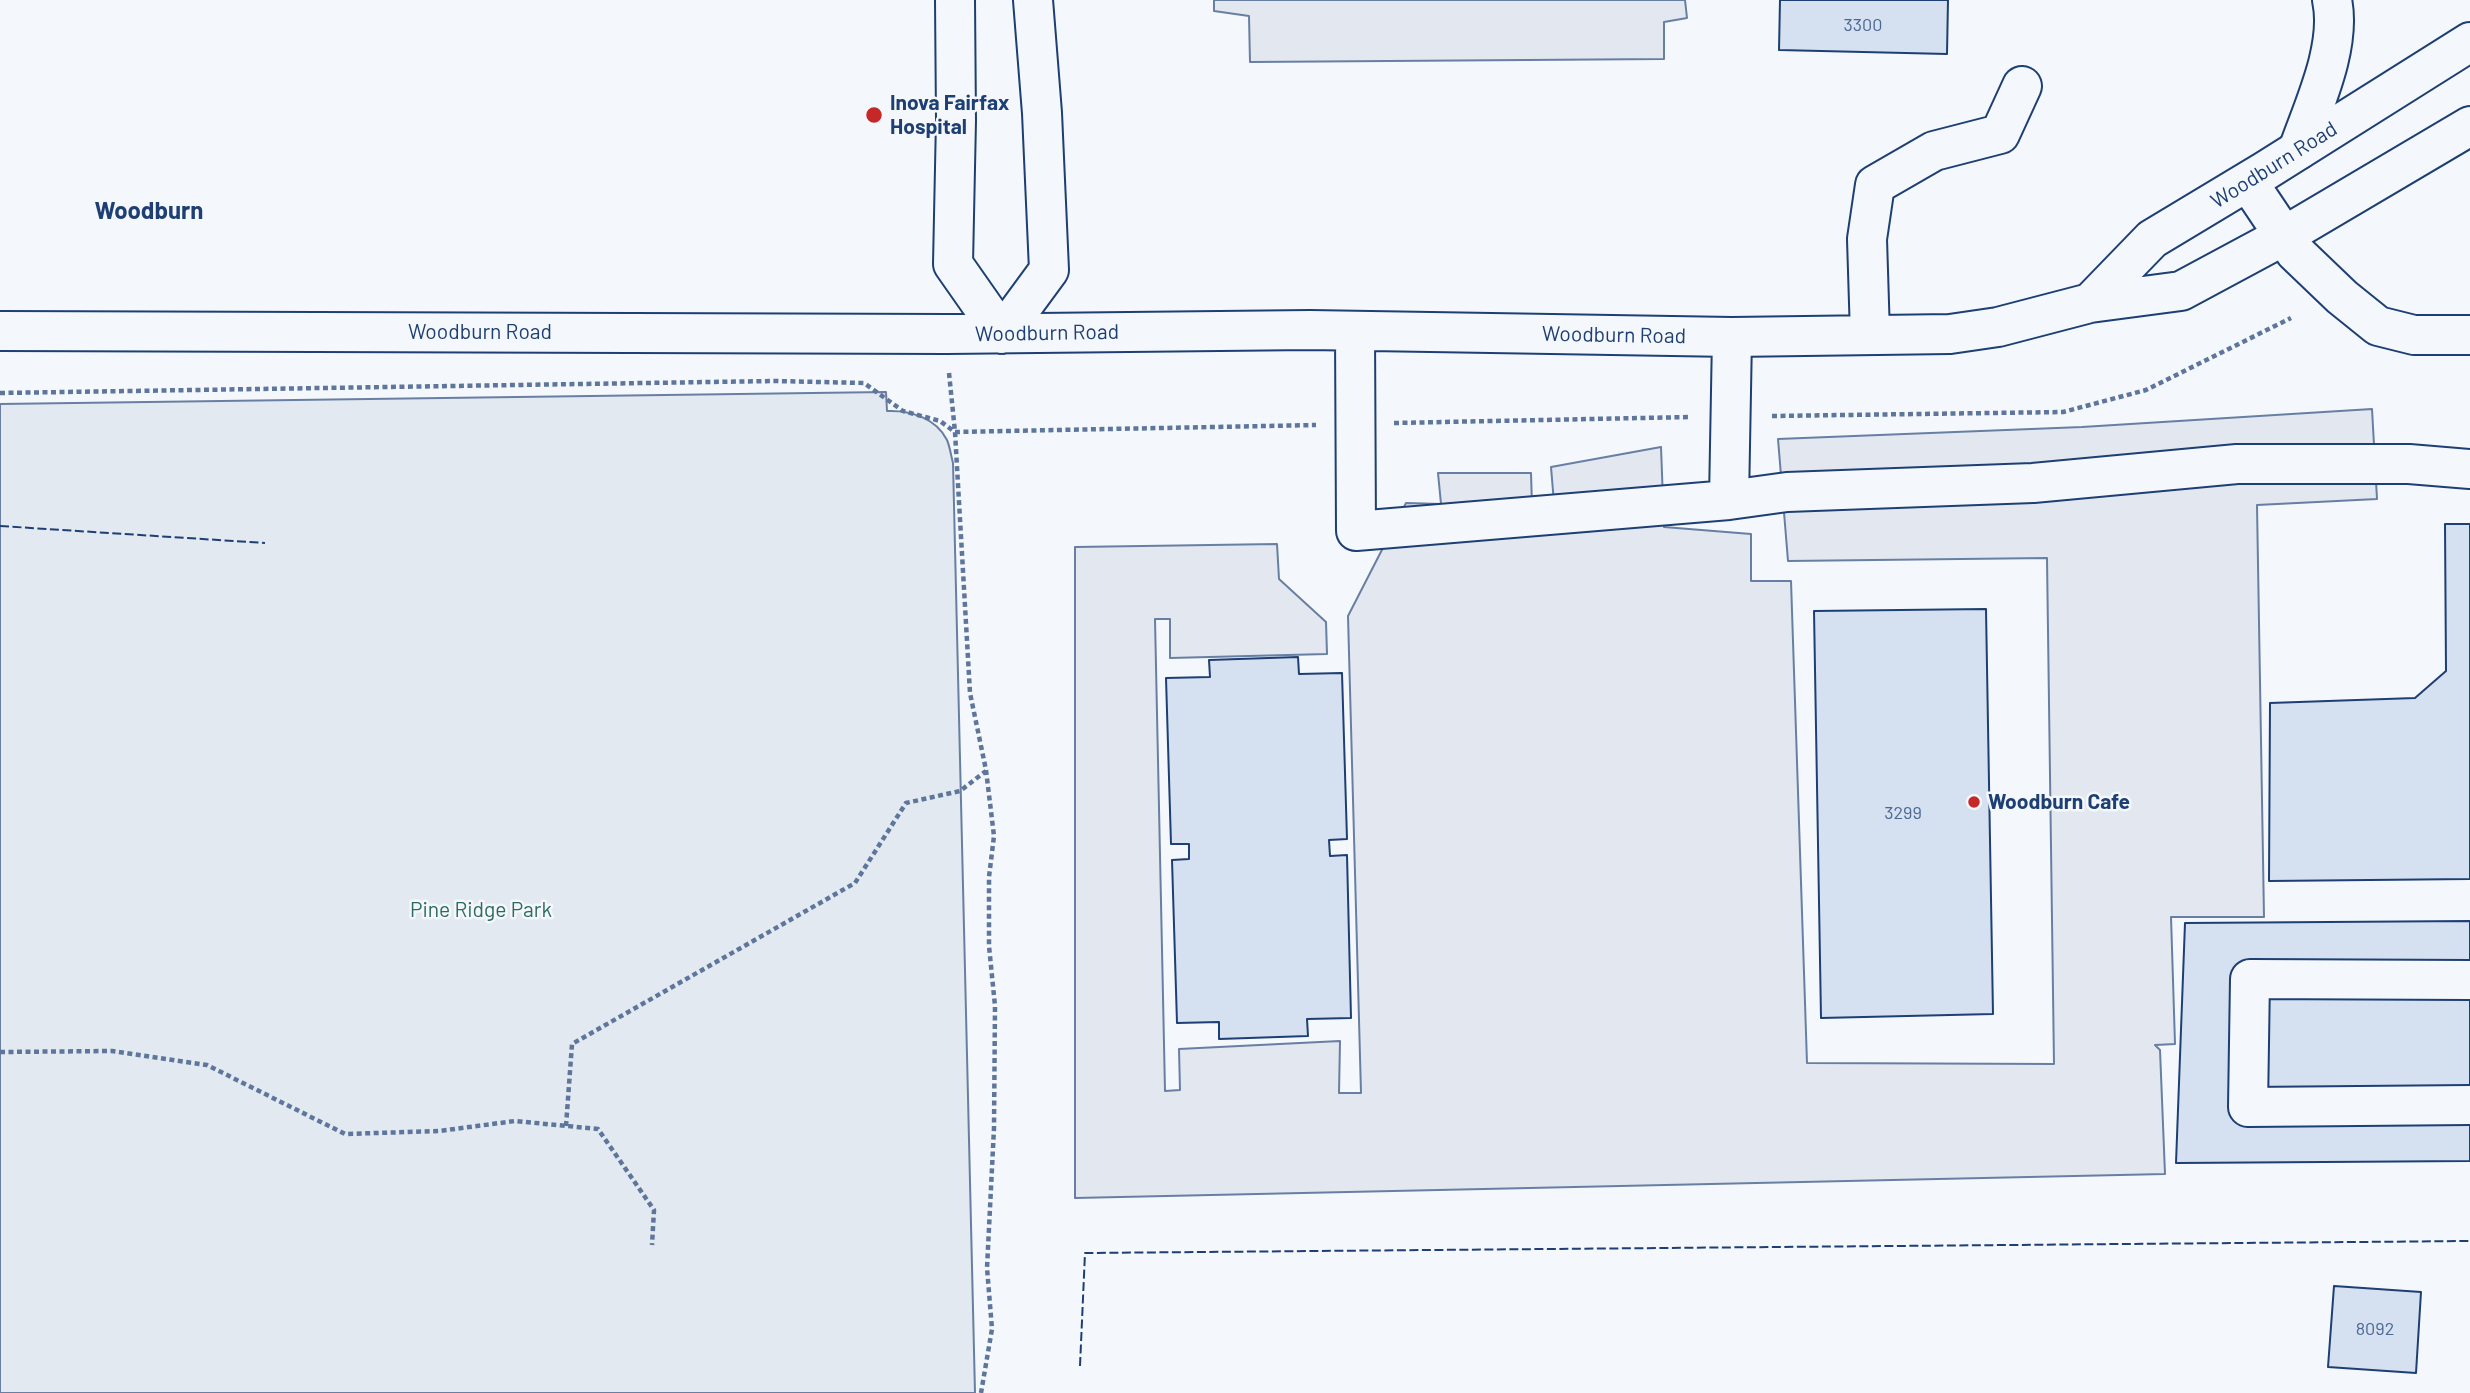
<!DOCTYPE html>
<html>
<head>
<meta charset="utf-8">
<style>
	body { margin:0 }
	canvas { display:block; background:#f4f7fb }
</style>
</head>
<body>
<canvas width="2470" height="1393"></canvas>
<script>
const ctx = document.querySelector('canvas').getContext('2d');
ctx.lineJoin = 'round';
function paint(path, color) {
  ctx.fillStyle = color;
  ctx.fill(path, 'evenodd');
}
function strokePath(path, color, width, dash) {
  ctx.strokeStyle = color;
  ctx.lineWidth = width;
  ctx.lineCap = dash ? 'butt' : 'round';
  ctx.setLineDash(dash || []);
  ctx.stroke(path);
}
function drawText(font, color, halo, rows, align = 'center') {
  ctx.font = font + ' Barlow,sans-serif';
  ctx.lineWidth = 5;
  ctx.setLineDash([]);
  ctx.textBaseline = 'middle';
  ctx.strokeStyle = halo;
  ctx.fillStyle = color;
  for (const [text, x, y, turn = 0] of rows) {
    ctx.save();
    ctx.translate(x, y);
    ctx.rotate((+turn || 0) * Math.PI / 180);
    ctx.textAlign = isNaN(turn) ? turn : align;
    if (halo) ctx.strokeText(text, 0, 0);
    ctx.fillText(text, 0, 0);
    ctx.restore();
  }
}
const green = new Path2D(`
	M 886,392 L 887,411 C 910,410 936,418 947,440 C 950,447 951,456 953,463 L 975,1393 L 0,1393 L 0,404 Z`);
paint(green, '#e3e9f0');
strokePath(green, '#687fa3', 2);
const parking = new Path2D(`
	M 1214,0 L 1685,0 L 1687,18 L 1664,22 L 1664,59 L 1250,62 L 1249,16 L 1214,11 Z
	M 2372,409 L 2377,499 L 2257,505 L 2264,917 L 2171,917 L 2175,1044 L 2155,1045 L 2160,1050 L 2165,1174 L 1075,1198 L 1075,547 L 1277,544 L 1279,579 L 1326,622 L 1327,654 L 1170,658 L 1170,619 L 1155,619 L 1165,1091 L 1180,1090 L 1179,1049 L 1340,1041 L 1339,1093 L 1361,1093 L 1348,616 L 1406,503 L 1441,504 L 1438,473 L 1531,473 L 1532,506 L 1554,503 L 1551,467 L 1661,447 L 1664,527 L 1751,534 L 1751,581 L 1791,581 L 1807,1063 L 2054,1064 L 2047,558 L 1788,561 L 1778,439 L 2082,427 Z`);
paint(parking, '#e3e8f0');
strokePath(parking, '#687fa3', 2);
const building = new Path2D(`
	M 1780,0 L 1948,0 L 1947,54 L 1779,50 Z
	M 2445,524 L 2470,524 L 2470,879 L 2269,881 L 2270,703 L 2415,698 L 2446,671 Z
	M 1986,609 L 1993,1014 L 1821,1018 L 1814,611 Z
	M 1298,657 L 1299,674 L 1342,673 L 1347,839 L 1329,840 L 1330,856 L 1347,855 L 1351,1018 L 1307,1019 L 1308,1036 L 1219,1039 L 1219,1022 L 1177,1023 L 1172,860 L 1189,859 L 1189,844 L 1171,844 L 1166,678 L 1210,677 L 1209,660 Z
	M 2470,921 L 2470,1161 L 2176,1163 L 2185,923 Z
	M 2334,1286 L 2421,1292 L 2416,1373 L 2328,1367 Z`);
paint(building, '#d5e0f0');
strokePath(building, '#1d3f73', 2);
const minor = new Path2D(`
	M 955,0 L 956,120 L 953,264 L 1002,334
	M 2248,182 L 2295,252 L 2342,297 L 2378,326 L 2414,335 L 2470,335
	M 2090,303 L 2152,239 L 2265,171 L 2470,42
	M 0,331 L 947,334 L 1310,330 L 1732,337 L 1950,334 L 1998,327 L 2090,303 L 2181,291 L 2289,233 L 2470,126
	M 1355,331 L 1356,531 L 1729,500 L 1787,492 L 2033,483 L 2237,464 L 2409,464 L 2470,469
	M 1002,334 L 1049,270 L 1042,113 L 1033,0
	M 1870,335 L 1867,239 L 1875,185 L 1934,151 L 2000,134 L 2022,86
	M 1729,500 L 1732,337
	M 2470,980 L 2250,979 L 2248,1107 L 2470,1105`);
const major = new Path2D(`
	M 2298,150 C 2313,107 2342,47 2332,0`);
strokePath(minor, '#1d3f73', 42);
strokePath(major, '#1d3f73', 42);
strokePath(new Path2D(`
	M 949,373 L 955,432 L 970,693 L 986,770 L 994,836 L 989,877 L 989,946 L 995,1006 L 994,1128 L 987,1268 L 992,1329 L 981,1393
	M 0,393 L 774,381 L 864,383 L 903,411 L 940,421 L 955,432 L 1316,425
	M 1772,416 L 2063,412 L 2146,390 L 2291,318
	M 1394,423 L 1690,417
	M 0,1052 L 112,1051 L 207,1065 L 345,1134 L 439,1131 L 515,1121 L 598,1129 L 654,1210 L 652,1245
	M 566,1126 L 572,1044 L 855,883 L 906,803 L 960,791 L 986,771`), '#5e769c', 4.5, [5, 3.5]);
strokePath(minor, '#f4f7fb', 38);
strokePath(major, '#f4f7fb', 38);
strokePath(new Path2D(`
	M 0,526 L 265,543
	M 1080,1366 L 1085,1253 L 2470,1241`), '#1d3f73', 2, [9, 3.5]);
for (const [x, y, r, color] of [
	[874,115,9,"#c62828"],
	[1974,802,7,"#c62828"]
]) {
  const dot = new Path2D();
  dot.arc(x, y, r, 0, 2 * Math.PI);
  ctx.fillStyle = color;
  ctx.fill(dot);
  strokePath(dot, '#f4f7fb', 2.5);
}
drawText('18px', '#4b6792', null, [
	["3300",1863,25],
	["3299",1903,813],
	["8092",2375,1329]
]);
drawText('bold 21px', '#1d3f73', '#f4f7fb', [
	["Inova Fairfax",890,103],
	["Hospital",890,127],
	["Woodburn Cafe",1988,802]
], 'left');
drawText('21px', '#1d3f73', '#f4f7fb', [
	["Woodburn Road",2274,165,-32],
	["Woodburn Road",480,332],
	["Woodburn Road",1047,333,-1],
	["Woodburn Road",1614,335,1]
]);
drawText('21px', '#2c6c60', '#f4f7fb', [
	["Pine Ridge Park",481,910]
]);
drawText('bold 24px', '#1d3f73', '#f4f7fb', [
	["Woodburn",149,211]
]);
</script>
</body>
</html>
